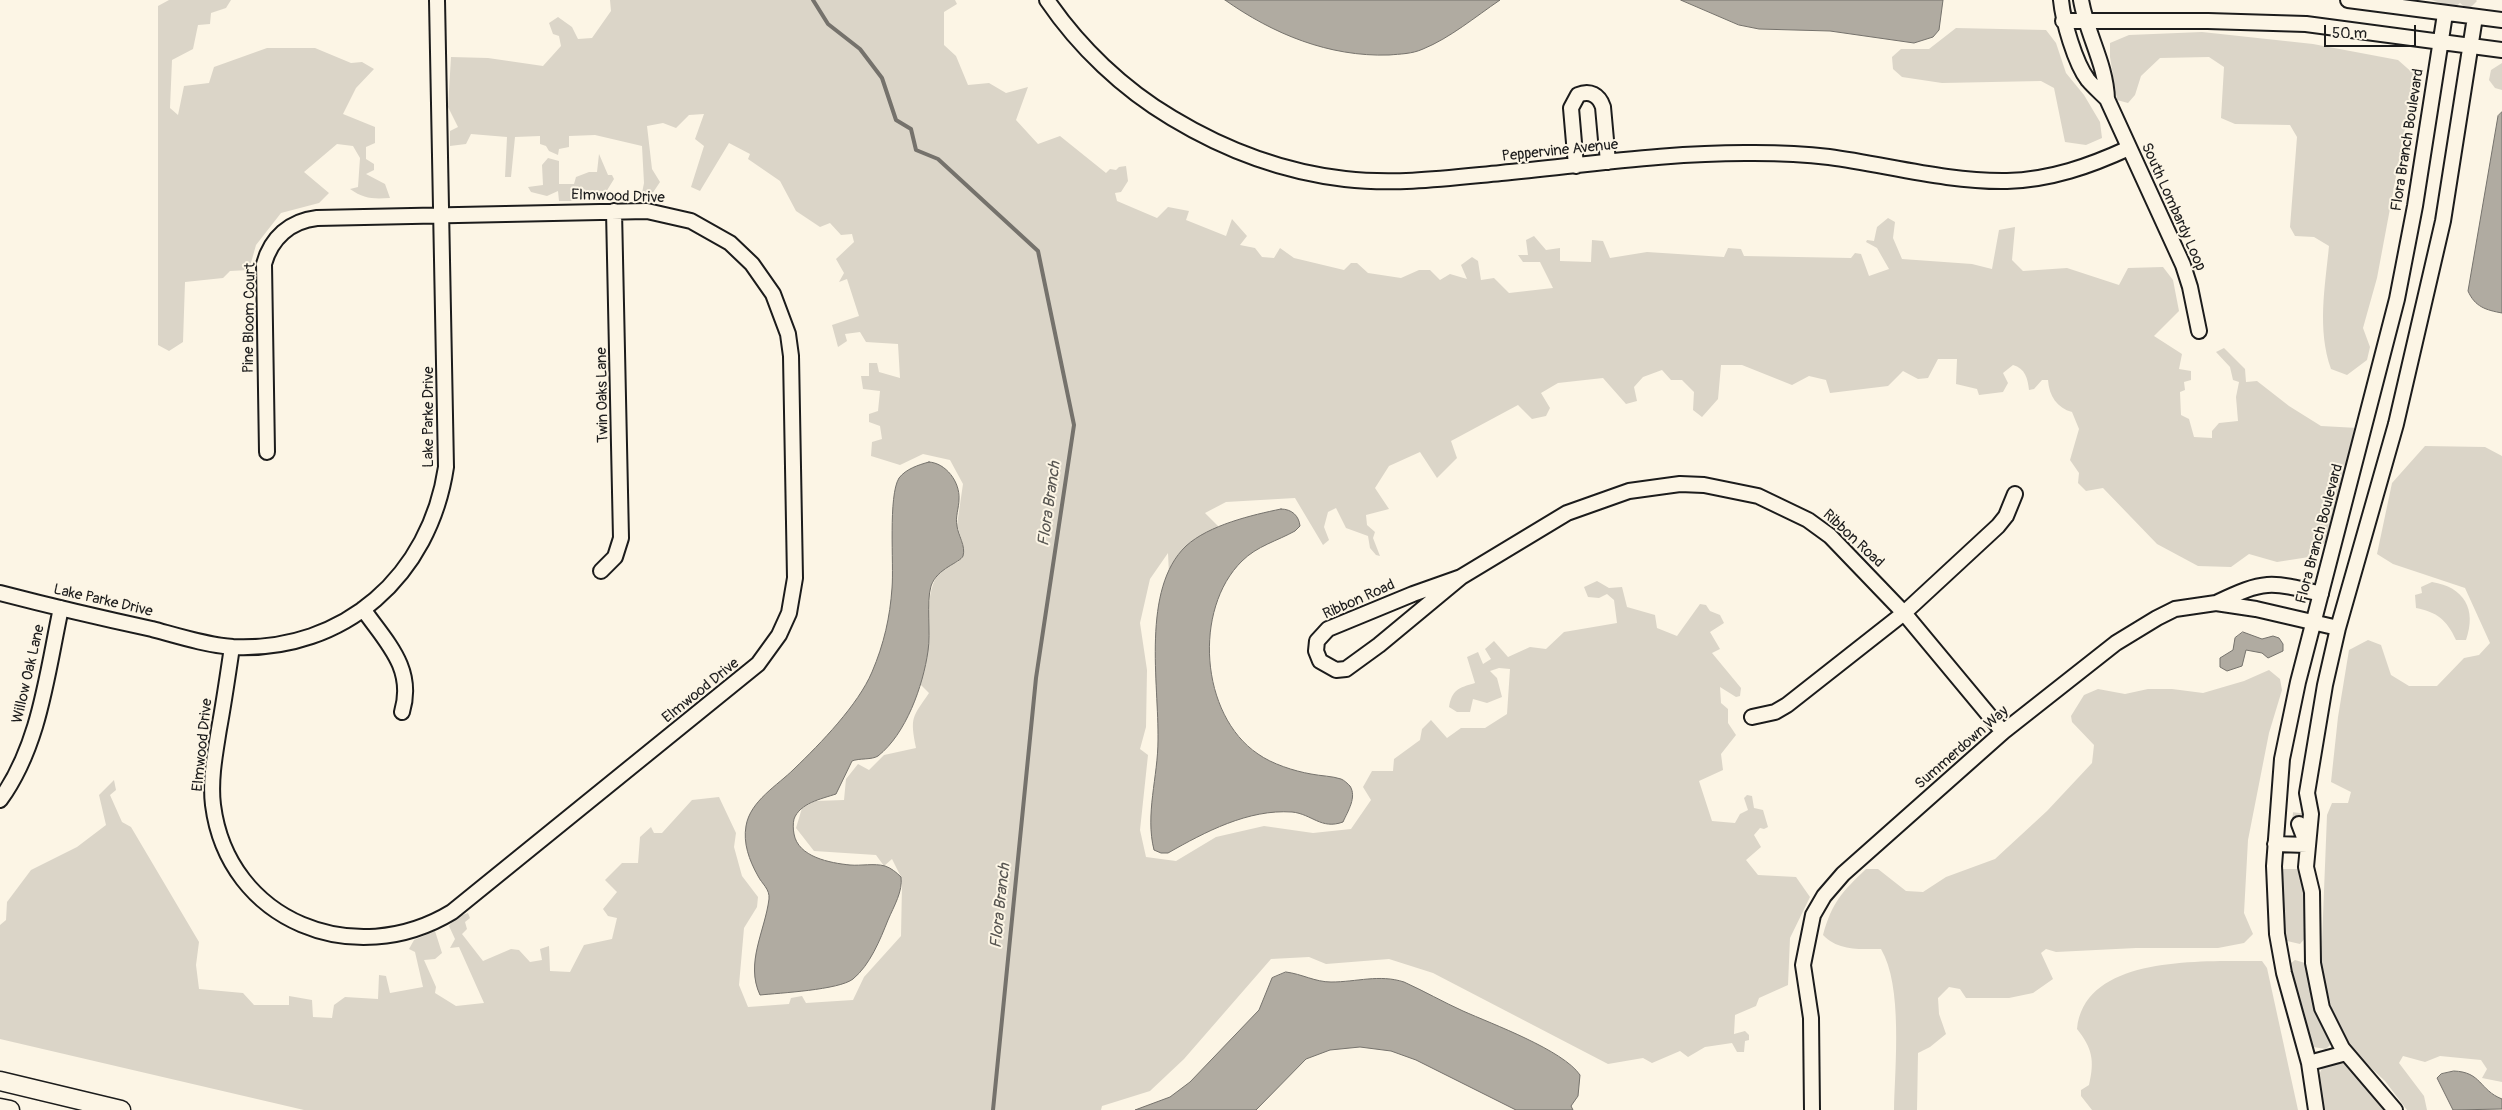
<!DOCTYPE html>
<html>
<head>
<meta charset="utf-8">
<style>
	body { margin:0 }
	#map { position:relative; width:2502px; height:1110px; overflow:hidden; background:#fcf5e5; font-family:Pangolin,sans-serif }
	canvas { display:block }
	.scale { position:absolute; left:2324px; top:25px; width:92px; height:22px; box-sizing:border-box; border:2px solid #1c1c1c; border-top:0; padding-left:6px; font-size:15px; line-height:18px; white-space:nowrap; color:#1c1c1c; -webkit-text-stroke:4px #fcf5e5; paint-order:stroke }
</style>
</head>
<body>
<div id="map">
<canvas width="2502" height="1110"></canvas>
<div class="scale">50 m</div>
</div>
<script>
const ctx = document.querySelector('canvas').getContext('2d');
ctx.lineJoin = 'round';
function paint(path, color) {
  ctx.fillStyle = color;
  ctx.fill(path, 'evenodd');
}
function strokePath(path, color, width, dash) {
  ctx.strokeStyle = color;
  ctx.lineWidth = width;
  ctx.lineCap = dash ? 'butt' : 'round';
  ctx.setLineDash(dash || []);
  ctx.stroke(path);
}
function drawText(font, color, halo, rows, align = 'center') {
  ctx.font = font + ' Pangolin,sans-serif';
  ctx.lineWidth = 4;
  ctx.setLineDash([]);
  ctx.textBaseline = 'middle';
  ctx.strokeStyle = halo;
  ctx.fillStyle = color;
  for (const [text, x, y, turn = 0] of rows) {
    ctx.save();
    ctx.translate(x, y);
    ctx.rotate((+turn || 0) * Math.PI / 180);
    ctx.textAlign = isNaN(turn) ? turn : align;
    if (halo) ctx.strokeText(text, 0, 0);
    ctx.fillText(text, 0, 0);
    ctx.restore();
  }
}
paint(new Path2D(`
	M 169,0 L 231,0 L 226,8 L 211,13 L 210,24 L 198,25 L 193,49 L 172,60 L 170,108 L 178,115 L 184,86 L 209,83 L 214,67 L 267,48 L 315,48 L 351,63 L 362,62 L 374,69 L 356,88 L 343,114 L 375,127 L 375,143 L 366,147 L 366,159 L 374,164 L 374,170 L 366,174 L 385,184 L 390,198 C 373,199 364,199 350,189 L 358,187 L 360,158 L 353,146 L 337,144 L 304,172 L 329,193 L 319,203 L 281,213 L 256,245 L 249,270 L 230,271 L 223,278 L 185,282 L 183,342 L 169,351 L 158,345 L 158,6 Z
	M 610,0 L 955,0 L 957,4 L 944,12 L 944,45 L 956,56 L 968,85 L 989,83 L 1006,93 L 1028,87 L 1016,120 L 1038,144 L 1060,136 L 1106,173 L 1110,169 L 1116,170 L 1119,167 L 1126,166 L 1128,181 L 1121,192 L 1115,193 L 1117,201 L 1157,218 L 1168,207 L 1189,211 L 1186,220 L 1226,236 L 1232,219 L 1247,236 L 1240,245 L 1255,248 L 1262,257 L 1274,258 L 1280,248 L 1294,258 L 1344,270 L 1351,263 L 1357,263 L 1368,273 L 1401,278 L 1419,270 L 1430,270 L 1440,280 L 1450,274 L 1467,279 L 1461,265 L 1472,257 L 1478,261 L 1481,280 L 1494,278 L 1509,293 L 1553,288 L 1540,262 L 1523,262 L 1518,255 L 1528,255 L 1526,240 L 1534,236 L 1546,250 L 1560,248 L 1560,261 L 1591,262 L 1592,240 L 1603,241 L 1610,258 L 1647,252 L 1724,257 L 1728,248 L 1741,249 L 1744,256 L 1851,258 L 1855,253 L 1861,254 L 1869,276 L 1889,269 L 1877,248 L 1866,242 L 1867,240 L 1874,241 L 1877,227 L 1888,218 L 1895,222 L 1893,238 L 1902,259 L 1972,264 L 1992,269 L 1999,230 L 2015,227 L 2012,260 L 2023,271 L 2067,268 L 2119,285 L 2128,268 L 2163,267 L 2173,280 L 2179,311 L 2154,336 L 2182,354 L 2179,369 L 2191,371 L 2191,380 L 2184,382 L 2185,390 L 2180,392 L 2181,415 L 2189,419 L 2194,437 L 2212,438 L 2212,431 L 2219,423 L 2238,421 L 2236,397 L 2239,382 L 2233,380 L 2230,367 L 2216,352 L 2224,348 L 2245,369 L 2246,382 L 2257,381 L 2289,406 L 2321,426 L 2358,428 L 2328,540 L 2309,557 L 2277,562 L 2249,554 L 2231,567 L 2198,566 L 2157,544 L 2103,488 L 2086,491 L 2078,483 L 2079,473 L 2070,460 L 2079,429 L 2072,412 C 2057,408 2049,396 2048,380 L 2042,380 L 2034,389 L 2029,390 C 2028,379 2025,368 2013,365 L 2003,373 L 2008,383 L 2003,392 L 1979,395 L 1977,389 L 1956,384 L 1957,359 L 1938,359 L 1928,378 L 1918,379 L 1903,371 L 1888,386 L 1830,393 L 1826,380 L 1809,376 L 1792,385 L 1742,365 L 1721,365 L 1718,399 L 1702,417 L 1693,410 L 1694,392 L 1682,380 L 1671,380 L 1662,370 L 1643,377 L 1634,387 L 1637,401 L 1626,404 L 1603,378 L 1558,383 L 1541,393 L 1550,408 L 1546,416 L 1532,419 L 1518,405 L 1451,441 L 1457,458 L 1437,478 L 1420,452 L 1389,466 L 1375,488 L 1389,509 L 1366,515 L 1367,525 L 1375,532 L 1373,538 L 1380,556 L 1376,555 L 1370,548 L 1368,536 L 1346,528 L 1336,508 L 1328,512 L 1324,527 L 1329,540 L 1323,545 L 1295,498 L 1226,502 L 1205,513 L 1219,527 C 1194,541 1181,547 1169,574 L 1168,553 L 1150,579 L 1140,623 L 1147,670 L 1146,727 L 1140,749 L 1148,755 L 1140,830 L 1146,857 L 1176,861 L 1216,837 L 1264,826 L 1313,833 L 1351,829 L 1371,800 L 1363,787 L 1372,771 L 1393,771 L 1394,759 L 1420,740 L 1422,729 L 1431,720 L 1447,738 L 1461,728 L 1485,728 L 1507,714 L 1510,669 L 1499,668 L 1490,671 L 1497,678 L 1502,697 L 1487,703 L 1473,699 L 1470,712 L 1457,712 L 1449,707 C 1452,690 1458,688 1475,683 L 1467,657 L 1478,652 L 1483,664 L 1491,659 L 1485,649 L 1494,641 L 1508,657 L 1530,647 L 1546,649 L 1564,632 L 1617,623 L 1614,600 L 1607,594 L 1599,598 L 1588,597 L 1584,587 L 1597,581 L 1609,588 L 1622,587 L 1627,607 L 1655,615 L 1657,628 L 1677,636 L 1700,604 L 1706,605 L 1710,611 L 1720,615 L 1724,623 L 1710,632 L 1720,649 L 1712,653 L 1741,688 L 1740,696 L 1736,697 L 1720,687 L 1721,703 L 1728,709 L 1728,723 L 1736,735 L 1721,754 L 1723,770 L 1699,781 L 1712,821 L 1735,823 L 1740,814 L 1748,810 L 1744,798 L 1747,795 L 1752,796 L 1754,808 L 1763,810 L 1768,827 L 1764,829 L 1760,828 L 1754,835 L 1761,847 L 1746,860 L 1758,875 L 1796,877 L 1810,897 L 1790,938 L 1788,985 L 1759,998 L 1756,1006 L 1735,1015 L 1734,1034 L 1745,1031 L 1749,1035 L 1749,1040 L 1745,1041 L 1744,1052 L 1737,1052 L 1732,1043 L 1705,1047 L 1688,1057 L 1680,1051 L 1652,1063 L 1643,1058 L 1608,1064 L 1433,973 L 1389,959 L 1326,964 L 1309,957 L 1271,959 L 1184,1059 L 1150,1091 L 1102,1106 L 1101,1110 L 304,1110 L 0,1039 L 0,925 L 6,920 L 7,902 L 31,870 L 77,847 L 106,825 L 99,795 L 114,780 L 116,790 L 110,795 L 122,822 L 131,827 L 199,942 L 196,965 L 199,989 L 243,993 L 254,1005 L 289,1005 L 289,996 L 312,1000 L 313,1017 L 332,1018 L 334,1005 L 345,997 L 378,999 L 379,975 L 386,976 L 390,993 L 423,987 L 415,952 L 409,949 L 414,940 L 435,931 L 442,953 L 435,959 L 424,960 L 436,987 L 435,993 L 456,1006 L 484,1003 L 459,947 L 450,948 L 455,939 L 449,926 L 454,918 L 468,913 L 470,918 L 465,922 L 467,929 L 462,934 L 483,961 L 511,949 L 519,950 L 530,962 L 542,960 L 540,949 L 549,946 L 550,971 L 570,972 L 584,945 L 612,939 L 617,918 L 608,916 L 603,909 L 617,892 L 605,880 L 622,863 L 638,863 L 640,837 L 651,827 L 654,833 L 662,833 L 692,800 L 719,797 L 736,833 L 734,847 L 742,876 L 758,897 L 757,907 L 744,928 L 739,985 L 748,1007 L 789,1004 L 791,998 L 802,996 L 806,1003 L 853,1000 L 864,977 L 901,936 L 902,885 L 901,877 L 892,859 L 884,866 L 876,855 L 814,851 L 796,828 L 802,808 L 815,801 L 844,800 L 846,779 L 858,764 L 869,770 L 884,755 L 916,748 C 910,717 912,718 929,693 L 920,684 C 923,673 927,661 928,650 C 931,622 920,570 958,562 L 963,544 L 957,525 L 963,484 L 950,460 L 923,454 L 900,465 L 871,456 L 872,442 L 882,439 L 880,426 L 869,422 L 869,414 L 878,411 L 880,391 L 863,389 L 861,376 L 869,376 L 869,363 L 877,363 L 879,372 L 900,378 L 898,344 L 866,342 L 860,332 L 845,334 L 847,341 L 838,347 L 832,325 L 859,316 L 847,279 L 839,282 L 844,273 L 836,259 L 854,242 L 852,234 L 841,235 L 830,223 L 820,227 L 796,211 L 780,181 L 748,159 L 750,154 L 729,143 L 700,191 L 691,187 L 704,146 L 695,139 L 704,114 L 689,115 L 676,128 L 663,123 L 647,126 L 652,169 L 660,182 L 650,197 L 642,193 L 644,183 L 642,146 L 595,135 L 569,136 L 569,147 L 559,149 L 558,155 L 549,151 L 546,146 L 540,144 L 540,136 L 515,137 L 511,177 L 505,177 L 507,137 L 471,134 L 466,144 L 450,146 L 450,131 L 458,127 L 448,107 L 451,57 L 488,58 L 543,66 L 561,46 L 559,36 L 553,34 L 549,23 L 558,17 L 572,27 L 578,39 L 592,38 L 611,11 Z
	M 2431,0 L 2476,0 L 2477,1 L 2471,7 L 2466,8 L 2460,3 L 2455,7 Z
	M 1956,28 L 2046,30 L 2056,43 L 2066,73 L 2084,95 L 2100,122 L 2102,138 L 2086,145 L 2065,142 L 2054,88 L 2041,81 L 1942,83 L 1902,77 L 1893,69 L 1892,57 L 1901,49 L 1929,49 Z
	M 2202,32 L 2313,44 L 2398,60 L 2415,75 L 2377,278 L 2363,328 L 2370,347 L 2367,360 L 2347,375 L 2331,369 C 2317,329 2325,287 2329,246 L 2314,237 L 2295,236 L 2290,227 L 2297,137 L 2290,125 L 2235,124 L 2221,118 L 2224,67 L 2209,57 L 2160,58 L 2141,76 L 2135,95 L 2128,103 L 2117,100 L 2110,57 L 2110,43 L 2129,35 Z
	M 2502,63 L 2502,90 L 2495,88 L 2489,80 L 2491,70 Z
	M 599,154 L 608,175 L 612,175 L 614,179 L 606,192 L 607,198 L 594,201 L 590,193 L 578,193 L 573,201 L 559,201 L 558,191 L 547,196 L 531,192 L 528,187 L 543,185 L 542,165 L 548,158 L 559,161 L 559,184 L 574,184 L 576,177 L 589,172 L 597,172 Z
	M 2425,446 L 2485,447 L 2502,456 L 2502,1082 L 2482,1078 L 2487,1069 L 2481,1060 L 2440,1056 L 2425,1062 L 2403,1056 L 2399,1063 L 2424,1096 L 2427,1110 L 2407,1110 L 2385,1081 L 2356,1054 L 2336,1024 L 2321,967 L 2327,815 L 2332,803 L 2348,803 L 2351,792 L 2331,782 L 2338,717 L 2349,650 L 2368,640 L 2381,645 L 2391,675 L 2409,686 L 2437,686 L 2464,658 L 2479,655 L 2490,643 L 2465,588 L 2393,564 L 2377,554 L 2392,483 Z
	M 2432,582 C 2464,587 2477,609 2466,640 L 2456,640 C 2447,620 2437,612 2416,608 L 2415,595 L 2422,593 L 2421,587 Z
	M 2269,670 L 2280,679 L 2282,690 L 2269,733 L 2248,840 L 2244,913 L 2253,934 L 2244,943 L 2218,948 L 2136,948 L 2056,952 L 2046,949 L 2041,953 L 2053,979 L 2033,993 L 2009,998 L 1966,998 L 1960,989 L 1949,987 L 1938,998 L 1939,1014 L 1946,1034 L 1930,1047 L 1918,1053 L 1917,1110 L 1894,1110 C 1895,1066 1903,986 1881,949 C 1860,949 1838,951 1823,935 C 1832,902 1842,892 1866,869 L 1878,869 L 1906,891 L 1923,892 L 1946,877 L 1995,859 L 2047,811 L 2092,763 L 2094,745 L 2072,722 L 2071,716 L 2084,695 L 2098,689 L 2125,694 L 2148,689 L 2172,689 L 2203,693 L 2244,681 Z
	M 2280,869 L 2297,869 L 2305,886 L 2307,936 L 2300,944 L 2287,941 L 2284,934 Z
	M 2295,960 L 2305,963 L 2308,968 L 2331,1040 L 2330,1045 L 2326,1049 L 2313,1047 L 2290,968 L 2291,963 Z
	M 2262,961 L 2267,968 L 2298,1110 L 2092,1110 L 2081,1096 L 2081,1090 L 2089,1085 C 2095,1060 2092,1048 2077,1029 C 2085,953 2207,962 2262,961 Z
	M 2342,1061 L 2349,1064 L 2390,1110 L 2324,1110 L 2319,1087 L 2319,1075 L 2323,1066 Z`), '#dbd5c8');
const water = new Path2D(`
	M 1225,0 L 1500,0 C 1475,17 1450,38 1423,49 C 1412,54 1400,54 1389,55 C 1329,57 1273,34 1225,0 Z
	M 1681,0 L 1943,0 L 1939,30 L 1933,37 L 1914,43 L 1830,31 L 1759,29 L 1739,25 Z
	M 2502,112 L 2502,313 C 2486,310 2475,307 2468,291 L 2498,116 Z
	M 929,462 C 946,463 960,482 959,499 C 959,508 955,517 957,526 C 958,535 966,546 963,556 C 960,563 937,568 931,586 C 926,603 931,633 928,651 C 923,686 906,734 878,756 C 872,760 859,758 852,761 L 836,794 C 821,799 800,803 794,819 C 793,823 793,829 794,834 C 798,857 830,863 850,865 C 861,866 874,863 885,866 C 891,868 896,872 901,877 C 903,891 894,906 888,920 C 880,940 870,965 853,979 C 839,990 779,993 760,995 C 745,963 765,931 769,899 C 770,889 762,884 758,876 C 749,860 743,843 746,826 C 750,801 778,785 794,769 C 821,743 858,705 872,672 C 884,644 890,617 892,588 C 894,564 888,496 899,478 C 906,469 918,465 929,462 Z
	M 1281,509 C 1292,509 1299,516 1300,526 L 1295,531 C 1277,541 1257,546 1242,561 C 1193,609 1200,715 1258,754 C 1272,764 1294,771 1311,774 C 1321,776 1332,776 1341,779 C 1344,780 1348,784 1350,786 C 1357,797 1348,811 1343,822 C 1321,830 1312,814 1292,812 C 1248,809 1205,832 1168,853 L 1161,853 L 1154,850 C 1145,814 1158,777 1158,740 C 1159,684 1141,589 1186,546 C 1209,525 1252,515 1281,509 Z
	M 2243,632 L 2262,639 L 2273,636 L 2279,638 L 2283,644 L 2283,651 L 2268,658 L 2262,653 L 2246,650 L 2242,666 L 2227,671 L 2220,667 L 2220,658 L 2233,650 L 2235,638 Z
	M 1286,972 C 1302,974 1315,982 1331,982 C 1357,982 1379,974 1404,982 C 1424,991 1443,1002 1463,1011 C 1492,1024 1563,1050 1580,1075 L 1578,1096 L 1571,1106 L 1573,1110 L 1516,1110 L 1416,1060 L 1391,1051 L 1360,1047 L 1330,1050 L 1306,1059 L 1256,1110 L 1135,1110 L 1170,1097 L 1190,1082 L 1259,1010 L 1272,978 Z
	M 2454,1071 C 2482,1072 2479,1090 2502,1099 L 2502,1109 L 2453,1110 L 2437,1078 L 2441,1074 Z`);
paint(water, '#b0aba1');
strokePath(water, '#75726c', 1);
strokePath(new Path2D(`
	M 813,0 L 828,24 L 860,49 L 882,78 L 896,120 L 911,129 L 916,150 L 938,159 L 1038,251 L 1074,425 L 1036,678 L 993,1110`), '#75726c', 4);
strokePath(new Path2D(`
	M 2299,824 L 2300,813`), '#dad4c7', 14, [14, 7]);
const minor = new Path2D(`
	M 1047,0 C 1079,47 1123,89 1172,118 C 1225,150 1284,172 1345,179 C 1397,185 1449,178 1501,173 C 1585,165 1670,152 1754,153 C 1779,153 1804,154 1829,157 C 1888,165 1947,182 2007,181 C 2050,180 2090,166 2129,148
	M 2061,0 C 2063,21 2075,63 2088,80 C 2094,87 2101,93 2107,99 L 2183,265 L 2190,287 L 2199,331
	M 2081,0 C 2087,35 2106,64 2107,99
	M 2348,0 L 2502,20
	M 2063,21 L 2208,21 L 2306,24 L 2502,50
	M 1576,166 L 1571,108 L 1578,95 C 1590,90 1599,95 1603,107 L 1608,162
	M 601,571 L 615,557 L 621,538 L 614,211
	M 1461,577 L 1413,594 L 1328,629 L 1317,641 L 1316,651 L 1320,661 L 1336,670 L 1346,669 L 1379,645 L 1461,577 L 1567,513 L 1629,491 L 1680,484 L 1704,485 L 1758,496 L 1808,520 L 1830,536 L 1904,613 L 2003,732
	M 0,593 C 50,606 101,618 152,629 C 178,636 206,645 233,647 C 345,652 430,575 446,467 L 437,0
	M 2216,603 C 2265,580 2269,581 2321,594
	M 363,609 C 386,642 415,668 402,712
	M 232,647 C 228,674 224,702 219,729 C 215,754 210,780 213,805 C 228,922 355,971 452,912 L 758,664 L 779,635 L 789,613 L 795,578 L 791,356 L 788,334 L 773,294 L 752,264 L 730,243 L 691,221 L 647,211 L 317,218 C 290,221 271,238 264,264 L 267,452
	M 1752,717 L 1775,712 L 1787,705 L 1904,613 L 1998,526 L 2006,516 L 2015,494
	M 0,800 C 40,745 47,673 61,608
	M 2275,844 L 2307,845 L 2299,824
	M 2309,1063 L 2346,1053
	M 1812,1110 L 1811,1018 L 1803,965 L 1813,915 L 1824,896 L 1843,874 L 2003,732 L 2116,643 L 2157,618 L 2175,609 L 2216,603 L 2256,609 L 2338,628
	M 2316,1110 L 2309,1063 L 2284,973 L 2277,934 L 2274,866 L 2282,759 L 2298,682 L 2397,299 L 2415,206 L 2445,14
	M 2395,1110 L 2342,1048 L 2322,1008 L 2313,963 L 2312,892 L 2306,867 L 2311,814 L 2307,793 L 2325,685 L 2338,628 L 2396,424 L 2443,221 L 2475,17`);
const major = new Path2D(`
	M 0,1081 L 121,1110
	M 0,1108 L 10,1110`);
strokePath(minor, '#1c1c1c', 18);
strokePath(major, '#1c1c1c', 21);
strokePath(minor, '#fcf5e5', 14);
strokePath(major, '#fcf5e5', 18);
drawText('15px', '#1c1c1c', '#fcf5e5', [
	["Flora Branch Boulevard",2408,140,-81],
	["Peppervine Avenue",1560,151,-6],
	["Elmwood Drive",618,197,2],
	["South Lombardy Loop",2173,207,66],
	["Pine Bloom Court",250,318,-89],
	["Twin Oaks Lane",603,395,-91],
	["Lake Parke Drive",429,417,-90],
	["Flora Branch Boulevard",2320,534,-75],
	["Ribbon Road",1853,539,43],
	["Ribbon Road",1359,600,-24],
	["Lake Parke Drive",103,601,13],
	["Willow Oak Lane",29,674,-77],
	["Elmwood Drive",701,691,-39],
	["Elmwood Drive",203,745,-84],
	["Summerdown Way",1962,748,-41]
]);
drawText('italic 16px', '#575551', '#fcf5e5', [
	["Flora Branch",1050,504,-82],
	["Flora Branch",1001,906,-84]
]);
</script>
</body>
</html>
